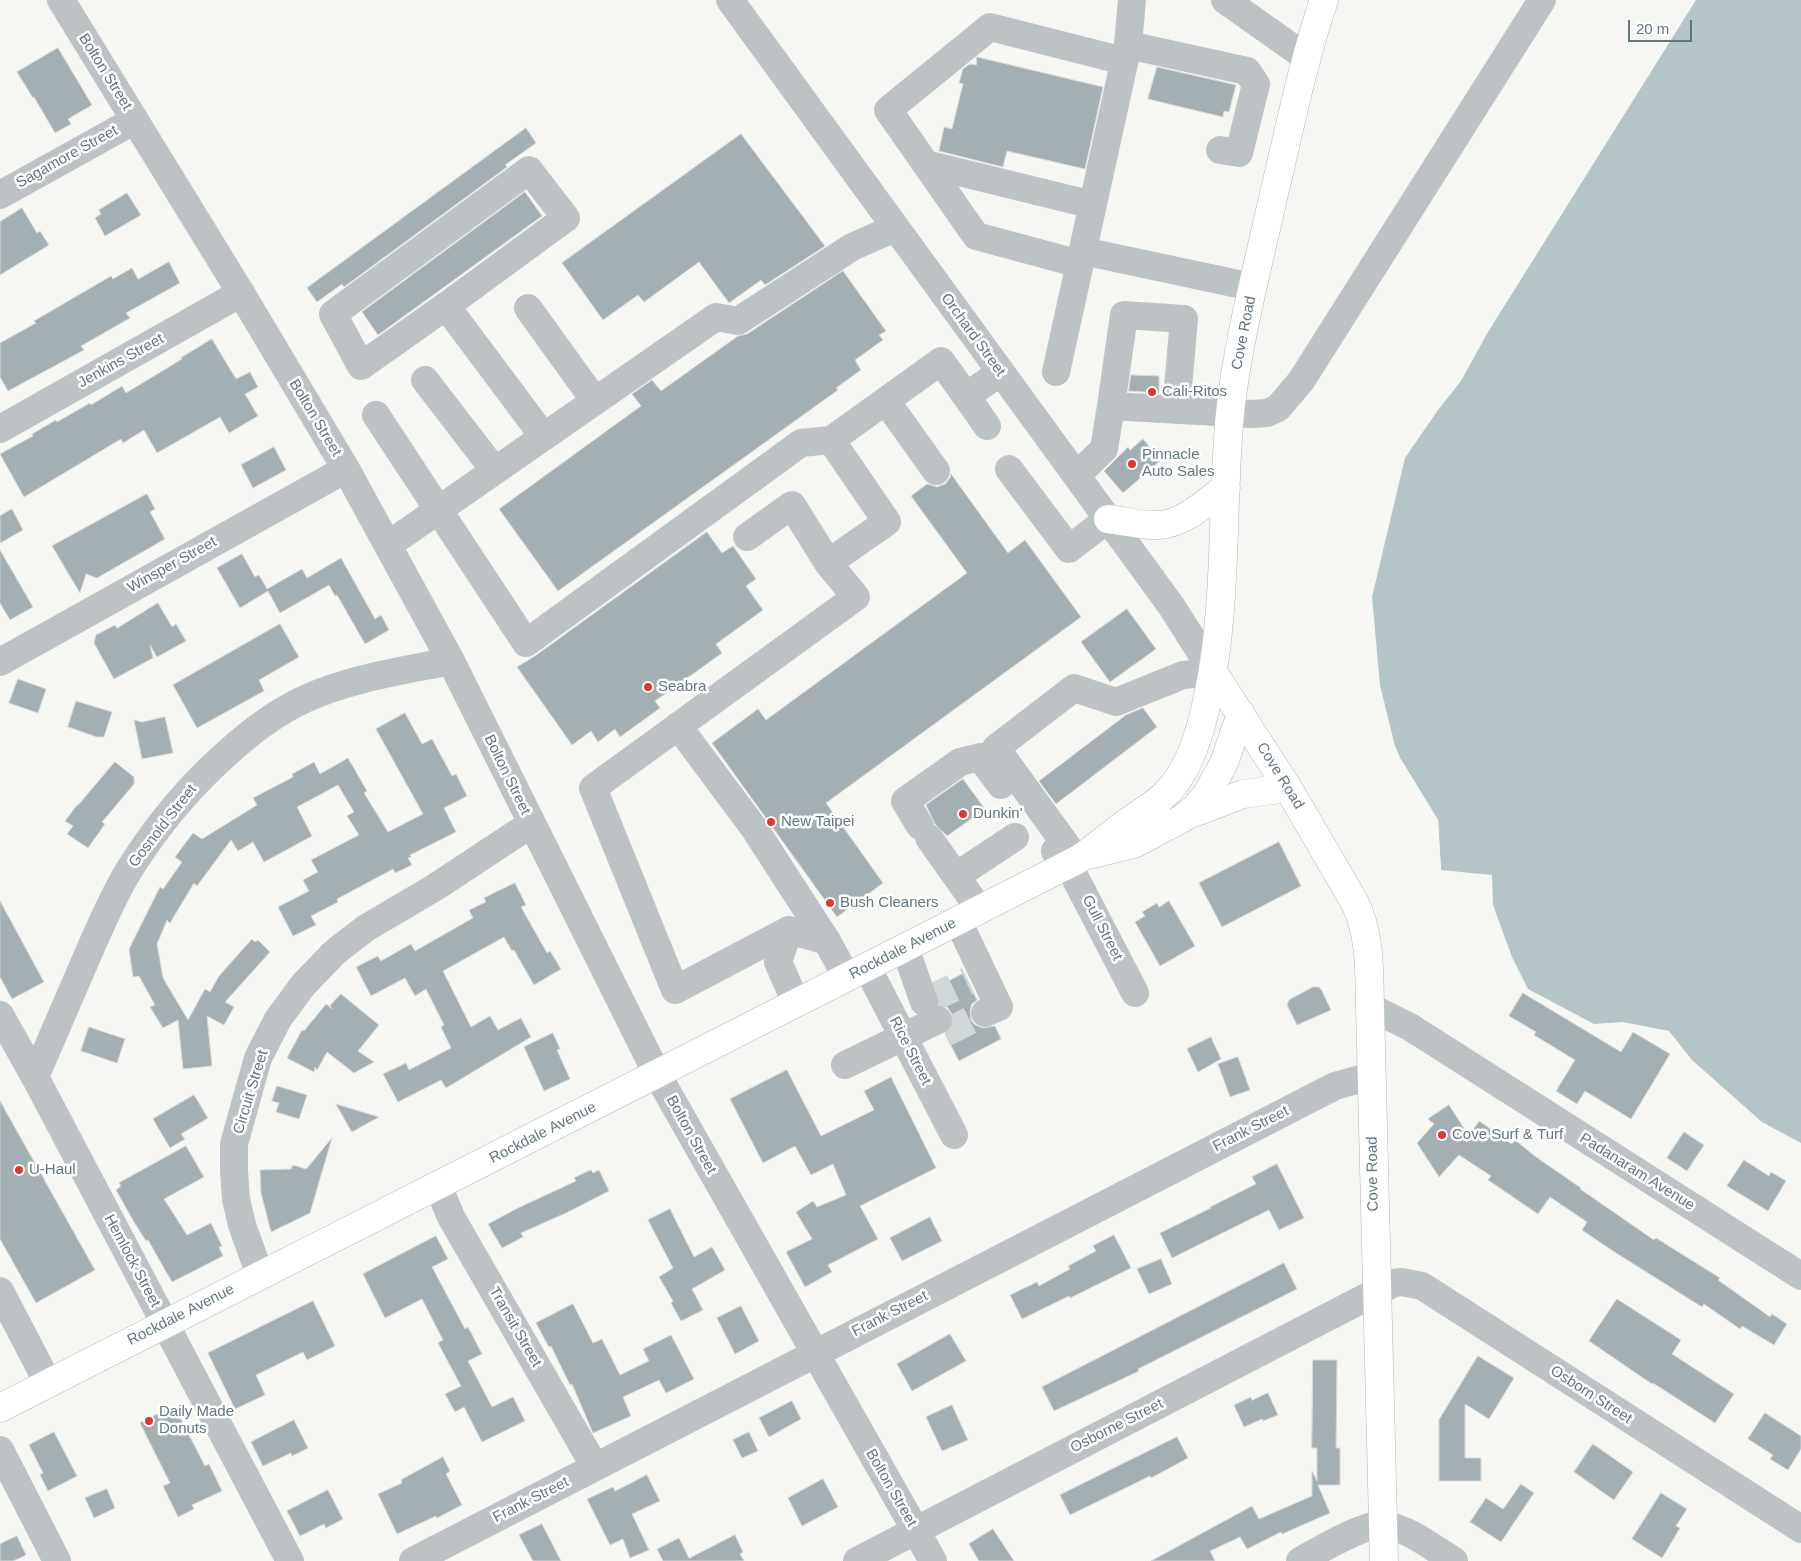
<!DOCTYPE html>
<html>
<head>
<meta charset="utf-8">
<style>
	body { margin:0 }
	#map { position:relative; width:1801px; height:1561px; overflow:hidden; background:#f6f6f3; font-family:Arial,sans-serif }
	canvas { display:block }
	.scale { position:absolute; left:1628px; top:20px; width:64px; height:22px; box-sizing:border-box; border:2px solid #62767d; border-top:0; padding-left:6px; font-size:15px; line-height:18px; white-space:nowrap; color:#62767d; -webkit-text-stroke:4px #fff; paint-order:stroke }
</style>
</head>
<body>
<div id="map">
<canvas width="1801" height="1561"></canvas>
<div class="scale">20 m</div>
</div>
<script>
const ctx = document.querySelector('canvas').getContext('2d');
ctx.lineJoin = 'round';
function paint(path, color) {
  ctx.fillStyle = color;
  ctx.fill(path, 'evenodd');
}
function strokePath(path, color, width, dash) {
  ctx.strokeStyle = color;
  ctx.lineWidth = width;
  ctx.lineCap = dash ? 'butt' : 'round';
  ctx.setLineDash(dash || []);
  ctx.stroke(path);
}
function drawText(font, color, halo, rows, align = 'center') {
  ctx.font = font + ' Arial,sans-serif';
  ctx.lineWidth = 5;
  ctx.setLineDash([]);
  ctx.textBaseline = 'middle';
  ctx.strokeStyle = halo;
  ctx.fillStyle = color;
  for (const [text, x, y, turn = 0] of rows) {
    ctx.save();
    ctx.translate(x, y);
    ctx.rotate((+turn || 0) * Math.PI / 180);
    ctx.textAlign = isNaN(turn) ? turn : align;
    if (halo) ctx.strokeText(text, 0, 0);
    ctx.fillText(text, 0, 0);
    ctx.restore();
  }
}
paint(new Path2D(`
	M 1696,0 L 1801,0 L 1801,1143 L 1762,1122 L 1692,1060 L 1669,1031 L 1623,1022 L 1594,1024 L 1528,989 L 1512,957 L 1493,905 L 1474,883 L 1441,870 L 1438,820 L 1400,758 L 1395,746 L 1380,685 L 1372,597 L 1405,458 L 1438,410 L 1461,381 L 1488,332 Z`), '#b5c4c6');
paint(new Path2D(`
	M 1390,735 L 1400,758 L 1438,820 L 1441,870 L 1492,875 L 1493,905 L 1491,909 L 1472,885 L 1439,871 L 1435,821 L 1398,760 Z`), '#f6f6f3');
const building = new Path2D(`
	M 58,48 L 92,105 L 68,119 L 71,124 L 55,133 L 34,97 L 33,98 L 17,72 Z
	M 977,57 L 1103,87 L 1085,169 L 1007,151 L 1003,167 L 939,151 L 944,127 L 952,129 L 963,84 L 959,83 L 963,69 L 970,64 L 976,65 Z
	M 1157,67 L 1236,85 L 1229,112 L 1224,111 L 1223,117 L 1148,99 Z
	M 526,128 L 536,143 L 505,165 L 507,167 L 344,287 L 342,284 L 317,302 L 307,288 Z
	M 741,134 L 825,246 L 765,285 L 761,280 L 729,303 L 699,262 L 644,302 L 638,295 L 603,320 L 562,263 Z
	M 525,192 L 542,216 L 378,335 L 362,312 Z
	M 127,193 L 141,215 L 105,236 L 95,218 L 101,214 L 99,210 Z
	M 22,208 L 37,233 L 40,231 L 49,245 L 0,275 L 0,222 Z
	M 169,262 L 180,283 L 126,313 L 130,318 L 81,346 L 84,350 L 8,391 L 0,377 L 0,343 L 36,323 L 34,321 L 111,276 L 113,279 L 132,268 L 138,279 Z
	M 843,271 L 886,331 L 879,335 L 883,340 L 855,360 L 861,370 L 836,388 L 838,390 L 558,591 L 499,509 L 641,406 L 632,394 L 652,380 L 661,391 L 738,336 L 747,334 Z
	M 212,339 L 236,379 L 250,372 L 258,387 L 245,394 L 258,416 L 229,433 L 220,417 L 157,453 L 144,430 L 123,443 L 121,439 L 24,497 L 0,454 L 33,436 L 32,434 L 56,420 L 57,422 L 90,403 L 91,405 L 122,386 L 126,393 L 182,359 L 181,358 Z
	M 1131,375 L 1159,376 L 1159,393 L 1129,391 Z
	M 1143,439 L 1161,460 L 1123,493 L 1104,471 L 1128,447 L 1130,450 Z
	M 274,447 L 286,470 L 253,488 L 241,465 Z
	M 951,474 L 1008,553 L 1025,540 L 1081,617 L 826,803 L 883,883 L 837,917 L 712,743 L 758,709 L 766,720 L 967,573 L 911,496 L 927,484 L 937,487 L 945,484 L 950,478 Z
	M 147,494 L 155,509 L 150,512 L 165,539 L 97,578 L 86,574 L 80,593 L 52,546 Z
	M 12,509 L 23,530 L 0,543 L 0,516 Z
	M 707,532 L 722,553 L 733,546 L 756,579 L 746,586 L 763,610 L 716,644 L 722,653 L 655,701 L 660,708 L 620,737 L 615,729 L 598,742 L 591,731 L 572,745 L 517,667 L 535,656 Z
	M 0,550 L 33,607 L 10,620 L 0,603 Z
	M 242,554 L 255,577 L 259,575 L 267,589 L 302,569 L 307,578 L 341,558 L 375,619 L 381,615 L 389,630 L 365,644 L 337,595 L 335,596 L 329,585 L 280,613 L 268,591 L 240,608 L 217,568 Z
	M 158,603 L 172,627 L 176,624 L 186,641 L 157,657 L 150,645 L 153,658 L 114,679 L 94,643 L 96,635 L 115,625 L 117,628 Z
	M 1127,609 L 1156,649 L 1110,682 L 1081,642 Z
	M 280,624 L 299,657 L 259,680 L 264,691 L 197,728 L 173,685 Z
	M 18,679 L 46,689 L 38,713 L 9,703 Z
	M 76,701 L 112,712 L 104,737 L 97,737 L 68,727 Z
	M 1143,708 L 1157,727 L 1056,804 L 1039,781 L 1126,715 Z
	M 405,713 L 422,744 L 432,739 L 452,776 L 456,774 L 467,796 L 444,808 L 456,832 L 410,855 L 411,857 L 408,858 L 412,865 L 395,873 L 393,869 L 337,899 L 338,902 L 311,916 L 316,925 L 293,936 L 278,907 L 309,891 L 303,880 L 318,872 L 311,860 L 359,835 L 347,816 L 354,812 L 338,785 L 297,807 L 312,836 L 264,862 L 253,842 L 238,851 L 231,840 L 197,886 L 194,883 L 170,923 L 167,920 L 157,944 L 163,978 L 188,1020 L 205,989 L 210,992 L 219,976 L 252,939 L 255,942 L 258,940 L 270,952 L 225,1002 L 234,1007 L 224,1025 L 207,1016 L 212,1066 L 183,1069 L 178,1020 L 163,1028 L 150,1007 L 155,1005 L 139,976 L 133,977 L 129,949 L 160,887 L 163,889 L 182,862 L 175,857 L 193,833 L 202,839 L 257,805 L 253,798 L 293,777 L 292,774 L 314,762 L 320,774 L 348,758 L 367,791 L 364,793 L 388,832 L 423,814 L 376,729 Z
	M 165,717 L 173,753 L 142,759 L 134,720 L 142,722 Z
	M 115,762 L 134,777 L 134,784 L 102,822 L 105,824 L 88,848 L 67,834 L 73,826 L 65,821 L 77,805 L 78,805 Z
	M 963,779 L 985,809 L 947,836 L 935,824 L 926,805 Z
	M 1279,842 L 1301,886 L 1222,927 L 1199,883 Z
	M 515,883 L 526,905 L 521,907 L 547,953 L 550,951 L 561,969 L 534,985 L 514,950 L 512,951 L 504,937 L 443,971 L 471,1027 L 490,1016 L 498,1030 L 521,1018 L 531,1037 L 446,1088 L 441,1080 L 398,1102 L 383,1074 L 406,1063 L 409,1070 L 451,1048 L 441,1027 L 444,1025 L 426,989 L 415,996 L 405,978 L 371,996 L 356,967 L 378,956 L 381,961 L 411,944 L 415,951 L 473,918 L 469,910 L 486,902 L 484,898 Z
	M 0,901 L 44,982 L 12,999 L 0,977 Z
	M 1169,901 L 1195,946 L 1160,966 L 1135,922 L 1145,916 L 1142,912 L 1157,903 L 1159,907 Z
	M 964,973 L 977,1000 L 972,1004 L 970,1011 L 971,1020 L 975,1025 L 983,1028 L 995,1026 L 1001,1039 L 959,1061 L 945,1034 L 951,1028 L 953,1022 L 952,1014 L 947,1007 L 939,1004 L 936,988 Z
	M 1313,987 L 1319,987 L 1322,991 L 1331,1010 L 1297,1025 L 1287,1005 L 1289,1000 Z
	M 1523,993 L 1621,1052 L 1633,1032 L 1670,1054 L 1631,1119 L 1585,1091 L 1577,1104 L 1556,1091 L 1575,1060 L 1534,1035 L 1536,1032 L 1509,1016 Z
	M 341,994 L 379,1025 L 358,1051 L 374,1062 L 354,1073 L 327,1052 L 317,1070 L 315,1067 L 314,1072 L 287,1058 L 302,1030 L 304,1031 L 326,1004 L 332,1009 L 330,1006 Z
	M 89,1027 L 125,1039 L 117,1063 L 81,1051 Z
	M 553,1033 L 560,1049 L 557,1050 L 570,1079 L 544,1091 L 524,1047 Z
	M 1211,1037 L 1221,1059 L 1198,1072 L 1187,1049 Z
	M 1238,1057 L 1250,1090 L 1230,1097 L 1218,1064 Z
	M 787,1070 L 821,1136 L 874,1110 L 864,1091 L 891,1077 L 936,1168 L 860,1206 L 878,1239 L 828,1265 L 832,1272 L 805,1287 L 786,1252 L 812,1239 L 796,1212 L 813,1201 L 817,1207 L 846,1195 L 833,1164 L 811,1175 L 795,1146 L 763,1163 L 730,1099 Z
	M 277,1086 L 307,1095 L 299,1119 L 276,1112 L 279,1103 L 272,1101 Z
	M 194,1095 L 208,1118 L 181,1134 L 185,1139 L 170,1148 L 153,1119 Z
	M 0,1101 L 95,1270 L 36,1303 L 0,1239 Z
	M 336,1104 L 379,1117 L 352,1132 Z
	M 1449,1105 L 1469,1136 L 1479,1121 L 1512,1144 L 1515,1140 L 1536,1157 L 1581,1188 L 1580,1189 L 1654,1240 L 1656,1238 L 1720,1278 L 1718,1280 L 1770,1317 L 1772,1314 L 1787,1324 L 1774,1345 L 1742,1326 L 1740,1329 L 1704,1304 L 1702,1307 L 1613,1251 L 1582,1230 L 1587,1222 L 1550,1197 L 1538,1214 L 1488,1180 L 1491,1176 L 1459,1155 L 1439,1177 L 1417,1143 L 1434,1124 L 1428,1119 Z
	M 1684,1132 L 1704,1145 L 1687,1171 L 1667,1158 Z
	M 332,1138 L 310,1213 L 271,1232 L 261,1193 L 260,1170 L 291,1169 L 293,1165 L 306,1169 Z
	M 186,1146 L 204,1177 L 164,1199 L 187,1235 L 211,1223 L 222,1246 L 219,1247 L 223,1256 L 172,1282 L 148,1240 L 146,1241 L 134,1222 L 116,1190 L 121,1186 L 119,1183 Z
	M 1744,1160 L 1769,1176 L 1771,1172 L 1786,1181 L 1768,1211 L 1727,1186 Z
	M 1277,1164 L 1304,1218 L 1279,1230 L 1269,1210 L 1172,1258 L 1160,1233 L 1211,1208 L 1210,1207 L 1256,1184 L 1252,1177 Z
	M 591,1170 L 593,1173 L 599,1170 L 609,1191 L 568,1212 L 521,1233 L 523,1237 L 502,1248 L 488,1224 L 518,1208 L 576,1181 L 574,1178 Z
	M 670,1209 L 694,1257 L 712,1247 L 725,1270 L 692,1289 L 703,1310 L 681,1321 L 671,1303 L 673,1301 L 659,1277 L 673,1268 L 648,1220 Z
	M 930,1217 L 942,1241 L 902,1261 L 890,1238 Z
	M 1114,1235 L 1131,1268 L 1070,1298 L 1069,1296 L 1022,1319 L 1010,1295 L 1037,1282 L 1039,1286 L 1070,1269 L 1068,1266 L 1096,1251 L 1093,1246 Z
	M 436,1236 L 448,1259 L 432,1267 L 465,1329 L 468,1327 L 482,1354 L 468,1361 L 492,1407 L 513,1397 L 525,1421 L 482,1442 L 464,1407 L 455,1412 L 445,1394 L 461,1386 L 438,1343 L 443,1340 L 422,1299 L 385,1318 L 363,1274 Z
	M 1161,1259 L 1172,1284 L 1149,1294 L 1137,1269 Z
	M 1284,1263 L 1297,1289 L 1138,1369 L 1139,1371 L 1054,1411 L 1042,1387 Z
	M 1617,1299 L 1681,1340 L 1672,1354 L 1734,1394 L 1715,1423 L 1653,1383 L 1652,1384 L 1589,1341 Z
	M 313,1301 L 335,1346 L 307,1360 L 303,1352 L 256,1375 L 265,1395 L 235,1409 L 208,1353 Z
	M 573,1304 L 593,1343 L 602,1339 L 620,1375 L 649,1361 L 643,1349 L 671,1335 L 694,1379 L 666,1393 L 659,1380 L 623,1397 L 631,1416 L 593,1433 L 572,1384 L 570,1385 L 551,1346 L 549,1347 L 536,1323 Z
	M 741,1306 L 759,1341 L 735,1354 L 717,1318 Z
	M 950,1334 L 966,1361 L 912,1391 L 897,1364 Z
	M 1478,1356 L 1514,1378 L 1489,1419 L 1465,1404 L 1465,1458 L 1481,1458 L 1481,1481 L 1439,1481 L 1439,1420 Z
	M 1313,1360 L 1337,1360 L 1336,1448 L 1340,1448 L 1340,1485 L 1318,1485 L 1330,1513 L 1282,1534 L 1281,1532 L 1247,1549 L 1240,1537 L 1210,1551 L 1215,1561 L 1151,1561 L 1252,1506 L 1259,1519 L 1312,1496 L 1312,1471 L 1317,1481 L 1317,1448 L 1312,1448 Z
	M 1268,1393 L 1278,1415 L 1263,1421 L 1262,1419 L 1244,1427 L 1234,1405 L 1251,1397 L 1252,1400 Z
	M 792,1401 L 801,1419 L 769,1437 L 759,1418 Z
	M 952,1405 L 968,1440 L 942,1451 L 926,1417 Z
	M 174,1406 L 205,1466 L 209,1464 L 222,1491 L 192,1505 L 194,1509 L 178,1517 L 163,1486 L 170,1483 L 140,1423 Z
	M 1765,1413 L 1801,1436 L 1801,1449 L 1788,1470 L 1770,1459 L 1773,1455 L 1748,1439 Z
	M 294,1420 L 308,1448 L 292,1456 L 291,1453 L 263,1466 L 251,1442 Z
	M 54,1432 L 77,1476 L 48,1491 L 40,1475 L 43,1473 L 29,1445 Z
	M 749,1432 L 758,1451 L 742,1458 L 733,1440 Z
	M 1177,1437 L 1188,1458 L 1151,1478 L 1150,1476 L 1070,1515 L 1060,1495 Z
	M 1593,1444 L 1633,1472 L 1614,1500 L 1574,1472 Z
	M 443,1457 L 450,1471 L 446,1474 L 462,1505 L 437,1518 L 436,1516 L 397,1534 L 378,1494 L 402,1483 L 401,1480 Z
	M 647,1475 L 660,1501 L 632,1514 L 649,1550 L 630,1558 L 623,1539 L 610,1545 L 587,1499 L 613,1487 L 615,1491 Z
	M 823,1479 L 838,1507 L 802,1526 L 788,1498 Z
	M 1521,1484 L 1534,1493 L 1501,1542 L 1470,1522 L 1486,1498 L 1503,1509 Z
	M 107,1489 L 115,1508 L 94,1518 L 85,1498 Z
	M 328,1490 L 343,1519 L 326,1528 L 324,1524 L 300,1536 L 287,1511 Z
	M 1661,1493 L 1687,1509 L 1676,1526 L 1680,1528 L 1662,1558 L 1632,1539 Z
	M 542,1524 L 561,1561 L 533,1561 L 519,1535 Z
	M 993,1529 L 1014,1561 L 979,1561 L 969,1544 Z
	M 735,1535 L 743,1552 L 740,1554 L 744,1561 L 663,1561 L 657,1549 L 679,1538 L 689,1558 Z
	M 17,1536 L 26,1555 L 13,1561 L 0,1561 L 0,1544 Z`);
paint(building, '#a4afb3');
strokePath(building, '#d8d8d6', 1);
strokePath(new Path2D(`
	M 928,1000 L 968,981
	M 945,1033 L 985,1013`), '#d1d6d6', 28, [28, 14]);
const major = new Path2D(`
	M 1108,519 C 1125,521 1143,526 1159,525 C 1186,523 1206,502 1226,487
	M 1213,672 L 1288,788 L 1355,903 C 1371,936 1369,972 1370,1007 L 1384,1561
	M 1191,814 L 1243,794 L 1288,788
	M 1093,854 L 1134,844 L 1183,818 L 1195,808 L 1205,797 L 1224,763 L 1241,714
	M 0,1408 L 1077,860 C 1093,850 1107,837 1122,826 C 1147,807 1166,801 1183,771 C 1196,748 1203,721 1208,696 C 1228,602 1221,508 1230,413 C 1238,340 1257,270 1273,198 C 1289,132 1302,65 1324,0`);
strokePath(major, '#b1b7ba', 29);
strokePath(new Path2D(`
	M 61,0 L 241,293 L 346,469 L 451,661 L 657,1074 L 933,1561
	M 730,0 L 1172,607 L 1213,672 L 1183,675 L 1116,702 L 1074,688 L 996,748 L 1077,860
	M 1225,0 L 1307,58
	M 1128,45 L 1247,71 L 1256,84 L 1239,153 L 1220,150
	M 926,164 L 1093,205
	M 0,195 L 135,120
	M 1083,251 L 1252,287
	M 1080,264 L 976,236 L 888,110 L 990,27 L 1124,61
	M 446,306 L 566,218 L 529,170 L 333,314 L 361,366 L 446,306 L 544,437
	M 528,308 L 595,401
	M 1056,372 L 1128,45 L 1132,0
	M 425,380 L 495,471
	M 966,396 L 987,426
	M 886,401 L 936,471
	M 1111,406 L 1124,315 L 1184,319 L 1176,410
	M 376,415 L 526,643 L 801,443 L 831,440 L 941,361 L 966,396 L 1000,373
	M 0,429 L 241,293
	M 831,440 L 887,522 L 828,563 L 856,597 L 593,788 L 675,990 L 789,930 L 827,941 L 847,978
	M 1009,469 L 1069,549 L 1108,519
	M 1077,475 L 1104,449 L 1111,406 L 1251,414 L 1267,413 L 1278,408 L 1301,381 L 1542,0
	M 747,537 L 792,505 L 828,563
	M 388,545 L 716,317 L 738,321 L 852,247 L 895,228
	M 0,662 L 346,469
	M 678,726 L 754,828 L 827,941
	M 920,826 L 905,801 L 960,762 L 980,757 L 1001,785
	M 929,838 L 980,910
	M 1055,851 L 1068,864 L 1135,993
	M 956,876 L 1015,837
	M 958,921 L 999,1007 L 985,1013
	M 789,930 L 778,962 L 796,1003
	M 905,948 L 924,1002
	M 867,967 L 954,1135
	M 1370,1007 L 1410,1027 L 1801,1276
	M 0,1015 L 35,1077 L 290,1561
	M 845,1065 L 938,1020
	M 35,1077 C 53,1035 71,994 89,952 C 101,925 113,896 129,870 C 156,827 187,789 225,755 C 248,734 276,712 305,699 C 351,678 402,671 451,661
	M 438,1186 L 451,1217 L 595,1467
	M 260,1275 L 242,1225 L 236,1199 L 234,1171 L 234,1144 L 258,1058 L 278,1019 L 304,984 L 335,952 L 366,928 L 434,888 L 531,824
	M 0,1291 L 48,1383
	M 0,1450 L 57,1561
	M 413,1561 L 1335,1086 L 1371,1076
	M 857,1561 L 1351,1305 L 1394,1283 L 1402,1282 L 1422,1286 L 1801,1529
	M 1300,1561 C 1318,1551 1366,1522 1385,1525 C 1410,1529 1433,1548 1454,1561`), '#bdc3c5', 28);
strokePath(major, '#fff', 28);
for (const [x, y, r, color] of [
	[1152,392,5,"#dd3a2d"],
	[1132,464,5,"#dd3a2d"],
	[648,687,5,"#dd3a2d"],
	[963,814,5,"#dd3a2d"],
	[771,822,5,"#dd3a2d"],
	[830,903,5,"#dd3a2d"],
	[1442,1135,5,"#dd3a2d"],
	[19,1170,5,"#dd3a2d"],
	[149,1421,5,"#dd3a2d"]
]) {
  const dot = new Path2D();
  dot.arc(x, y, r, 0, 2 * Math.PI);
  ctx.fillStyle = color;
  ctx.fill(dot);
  strokePath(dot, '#fff', 2);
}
drawText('15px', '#62767d', '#fff', [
	["Bolton Street",105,72,58],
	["Sagamore Street",67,157,-29],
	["Cove Road",1244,333,-79],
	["Orchard Street",973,335,54],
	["Jenkins Street",121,361,-29],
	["Bolton Street",315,418,59],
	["Winsper Street",172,565,-29],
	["Bolton Street",507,775,64],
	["Cove Road",1280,776,58],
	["Gosnold Street",163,826,-52],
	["Gull Street",1102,928,63],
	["Rockdale Avenue",903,949,-27],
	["Rice Street",910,1051,63],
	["Circuit Street",251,1092,-73],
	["Frank Street",1251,1129,-27],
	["Rockdale Avenue",543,1133,-27],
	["Bolton Street",691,1135,61],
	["Padanaram Avenue",1637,1172,32],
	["Cove Road",1373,1174,-91],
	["Hemlock Street",132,1261,62],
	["Frank Street",890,1314,-27],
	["Rockdale Avenue",181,1315,-27],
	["Transit Street",515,1327,60],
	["Osborn Street",1591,1395,33],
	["Osborne Street",1117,1426,-27],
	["Bolton Street",891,1488,60],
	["Frank Street",531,1500,-27]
]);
drawText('15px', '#62767d', '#fff', [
	["Cali-Ritos",1162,392],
	["Pinnacle",1142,455],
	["Auto Sales",1142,472],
	["Seabra",658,687],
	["Dunkin'",973,814],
	["New Taipei",781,822],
	["Bush Cleaners",840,903],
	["Cove Surf & Turf",1452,1135],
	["U-Haul",29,1170],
	["Daily Made",159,1412],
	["Donuts",159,1429]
], 'left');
</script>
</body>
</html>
